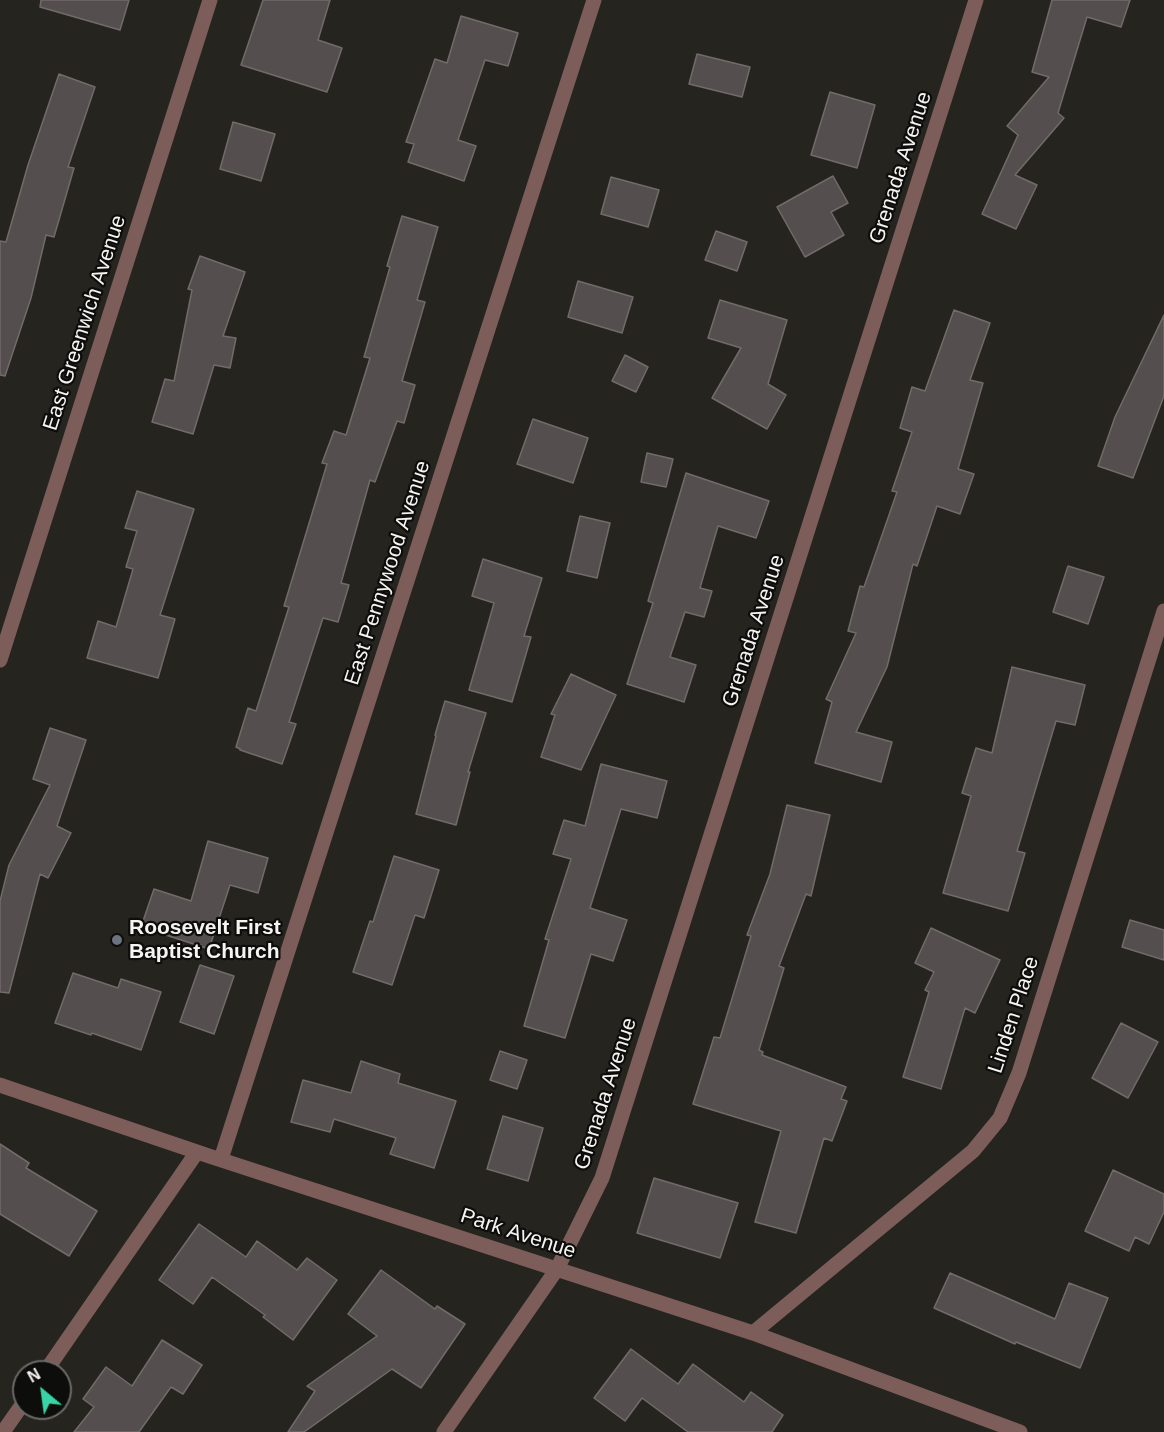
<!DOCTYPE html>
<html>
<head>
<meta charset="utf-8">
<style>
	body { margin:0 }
	#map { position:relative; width:1164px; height:1432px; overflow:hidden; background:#25241f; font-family:Helvetica,sans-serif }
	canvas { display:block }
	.north { position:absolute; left:12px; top:1360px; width:60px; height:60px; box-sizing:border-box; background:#0d0d0b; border:2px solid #6a6967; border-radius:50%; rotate:331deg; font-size:16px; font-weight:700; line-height:24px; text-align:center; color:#f5f4f1 }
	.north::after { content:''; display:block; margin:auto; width:21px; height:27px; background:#39d4a5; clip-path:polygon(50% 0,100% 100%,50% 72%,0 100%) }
</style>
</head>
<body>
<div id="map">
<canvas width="1164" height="1432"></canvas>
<div class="north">N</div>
</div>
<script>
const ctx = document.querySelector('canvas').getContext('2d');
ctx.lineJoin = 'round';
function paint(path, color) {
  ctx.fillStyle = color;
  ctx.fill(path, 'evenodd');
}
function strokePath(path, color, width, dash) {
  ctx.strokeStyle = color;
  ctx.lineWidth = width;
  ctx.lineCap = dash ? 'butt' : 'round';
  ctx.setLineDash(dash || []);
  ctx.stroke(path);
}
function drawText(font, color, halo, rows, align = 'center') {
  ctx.font = font + ' Helvetica,sans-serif';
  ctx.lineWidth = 4.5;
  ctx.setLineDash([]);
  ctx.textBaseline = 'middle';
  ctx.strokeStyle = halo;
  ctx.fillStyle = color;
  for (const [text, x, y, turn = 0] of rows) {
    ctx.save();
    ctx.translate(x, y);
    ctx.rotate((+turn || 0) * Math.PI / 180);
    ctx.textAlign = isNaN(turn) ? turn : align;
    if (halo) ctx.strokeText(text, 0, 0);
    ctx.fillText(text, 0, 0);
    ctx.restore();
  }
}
const building = new Path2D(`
	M 41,0 L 129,0 L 120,30 L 40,7 Z
	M 263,0 L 330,0 L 318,40 L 342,48 L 327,92 L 241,65 Z
	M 1052,0 L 1130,0 L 1121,27 L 1087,17 L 1058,113 L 1064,118 L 1015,175 L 1037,185 L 1016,229 L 982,214 L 1018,135 L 1007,126 L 1049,77 L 1032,72 Z
	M 461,16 L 518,33 L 508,66 L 485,60 L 458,140 L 476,146 L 464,181 L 408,162 L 414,144 L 406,142 L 435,59 L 447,63 Z
	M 697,54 L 750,67 L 742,97 L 689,84 Z
	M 59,74 L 95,87 L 68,167 L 74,168 L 54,237 L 46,235 L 31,298 L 5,376 L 0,375 L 0,241 L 6,242 L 28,165 Z
	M 830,92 L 875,105 L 857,168 L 811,155 Z
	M 233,122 L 275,134 L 261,181 L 220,169 Z
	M 833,176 L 848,203 L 831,212 L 844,235 L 805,257 L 777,207 Z
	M 611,177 L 659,190 L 648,227 L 601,214 Z
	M 402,216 L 438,227 L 417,300 L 425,302 L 402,381 L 415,385 L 404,423 L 397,421 L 375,482 L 370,480 L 341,583 L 349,585 L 338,622 L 323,618 L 289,722 L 296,724 L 282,764 L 240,750 L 240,749 L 236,747 L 248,708 L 256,711 L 289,607 L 284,606 L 327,464 L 322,463 L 334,431 L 346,435 L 370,358 L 364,357 L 390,267 L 387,266 Z
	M 716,231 L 747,242 L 737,271 L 705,260 Z
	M 200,256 L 245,272 L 223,336 L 236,338 L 230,368 L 214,365 L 193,434 L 152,422 L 165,379 L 174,381 L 192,290 L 188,289 Z
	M 578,281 L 633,297 L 622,333 L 568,317 Z
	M 720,300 L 787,320 L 768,384 L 786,395 L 767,429 L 712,398 L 741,348 L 708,338 Z
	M 954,310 L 990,323 L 970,380 L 983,383 L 958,469 L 974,474 L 960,514 L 937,506 L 917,566 L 913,564 L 887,667 L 856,732 L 892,742 L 881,782 L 815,763 L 832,702 L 826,699 L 856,633 L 848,631 L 860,586 L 864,587 L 897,492 L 892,491 L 912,432 L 900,428 L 912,387 L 925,391 Z
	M 1164,315 L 1164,396 L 1133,478 L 1098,466 L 1115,417 Z
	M 625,355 L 648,367 L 636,392 L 612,381 Z
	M 533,419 L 588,438 L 573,483 L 517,464 Z
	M 647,453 L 673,459 L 666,487 L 641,482 Z
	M 686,473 L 769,501 L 756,538 L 718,526 L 700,588 L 712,591 L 704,617 L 685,612 L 670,657 L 696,665 L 684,702 L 627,684 L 653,603 L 648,601 Z
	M 137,491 L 194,509 L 160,615 L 175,619 L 158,678 L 87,658 L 98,621 L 116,627 L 133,569 L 126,567 L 137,531 L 125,528 Z
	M 580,516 L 610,523 L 597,578 L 567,571 Z
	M 483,559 L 542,578 L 524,636 L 531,637 L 512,702 L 469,690 L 494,603 L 472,596 Z
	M 1068,566 L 1104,577 L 1088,624 L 1053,612 Z
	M 1012,667 L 1085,685 L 1075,725 L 1056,721 L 1017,851 L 1025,853 L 1008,911 L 943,893 L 971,796 L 962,793 L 976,748 L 992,753 Z
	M 571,674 L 616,695 L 581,770 L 541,757 L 555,715 L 551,714 Z
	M 445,701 L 486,713 L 468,772 L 470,772 L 456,825 L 416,814 L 436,736 L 435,735 Z
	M 50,728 L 86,740 L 57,826 L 71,833 L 48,878 L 40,874 L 9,993 L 0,992 L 0,901 L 9,865 L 50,785 L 33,779 Z
	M 601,764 L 667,781 L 657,818 L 621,809 L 590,908 L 627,920 L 613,961 L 591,954 L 565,1038 L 524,1026 L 549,940 L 545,939 L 571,859 L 553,854 L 564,820 L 585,826 Z
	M 787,805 L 830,815 L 811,896 L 806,894 L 779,966 L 784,968 L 759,1050 L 763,1052 L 762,1055 L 846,1087 L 841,1099 L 847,1101 L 832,1141 L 824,1138 L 796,1233 L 755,1222 L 781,1131 L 693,1104 L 714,1037 L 720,1038 L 751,936 L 747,935 L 770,874 Z
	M 208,841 L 268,858 L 258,893 L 230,885 L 209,949 L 141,927 L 154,889 L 191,901 Z
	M 394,856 L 439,870 L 424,918 L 415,915 L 392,985 L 353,972 L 370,921 L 373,922 Z
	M 1130,920 L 1164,930 L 1164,960 L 1122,947 Z
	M 931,928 L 1000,960 L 975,1013 L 965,1008 L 941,1089 L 903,1077 L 929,992 L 925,990 L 934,972 L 915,963 Z
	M 200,965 L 234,976 L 214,1034 L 180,1022 Z
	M 73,973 L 118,988 L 121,979 L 161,992 L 141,1050 L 92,1033 L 91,1035 L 55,1023 Z
	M 1121,1023 L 1158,1042 L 1128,1098 L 1092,1078 Z
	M 500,1051 L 527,1060 L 517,1089 L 490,1080 Z
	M 361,1061 L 400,1074 L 398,1083 L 456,1101 L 434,1168 L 390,1154 L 396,1138 L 334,1119 L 330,1132 L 291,1122 L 303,1080 L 351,1093 Z
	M 503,1116 L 543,1128 L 528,1181 L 487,1169 Z
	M 0,1144 L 29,1163 L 26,1168 L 97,1211 L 69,1256 L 0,1214 Z
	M 1113,1170 L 1164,1194 L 1164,1212 L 1149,1244 L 1135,1237 L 1129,1251 L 1085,1231 Z
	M 654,1178 L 738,1203 L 720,1258 L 637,1233 Z
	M 199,1224 L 246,1257 L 257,1241 L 297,1270 L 307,1258 L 337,1280 L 293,1340 L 263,1317 L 265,1315 L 212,1277 L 193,1304 L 159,1280 Z
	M 381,1270 L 435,1309 L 437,1306 L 465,1324 L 421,1388 L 392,1369 L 304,1432 L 288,1432 L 315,1391 L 307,1386 L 377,1336 L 348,1314 Z
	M 950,1273 L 1055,1319 L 1069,1283 L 1108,1298 L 1080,1368 L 1016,1342 L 1015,1344 L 934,1308 Z
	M 162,1340 L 202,1365 L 183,1394 L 171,1387 L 139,1432 L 74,1432 L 94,1407 L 83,1399 L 106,1367 L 132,1386 Z
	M 631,1349 L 678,1384 L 693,1364 L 744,1402 L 751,1392 L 783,1415 L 772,1432 L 688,1432 L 642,1398 L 625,1421 L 594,1398 Z`);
paint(building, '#544f4e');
strokePath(building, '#716b6a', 1.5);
strokePath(new Path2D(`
	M 0,660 L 210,0
	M 0,1085 L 209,1156 L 753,1333 L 1020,1432
	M 221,1159 L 594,0
	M 753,1333 L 973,1151 L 1000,1118 L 1019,1073 L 1164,611
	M 45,1372 L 197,1152
	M 3,1432 L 24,1402
	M 444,1432 L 557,1269 L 602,1178 L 976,0`), '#7d5d5a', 15);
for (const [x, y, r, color] of [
	[117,940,6,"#6b7280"]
]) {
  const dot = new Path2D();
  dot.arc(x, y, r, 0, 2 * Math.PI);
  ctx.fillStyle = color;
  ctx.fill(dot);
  strokePath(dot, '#0d0d0b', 2);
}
drawText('21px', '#f5f4f1', '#0d0d0b', [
	["Grenada Avenue",901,168,-72],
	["East Greenwich Avenue",85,323,-72],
	["East Pennywood Avenue",388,573,-72],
	["Grenada Avenue",754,631,-72],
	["Linden Place",1014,1015,-72],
	["Grenada Avenue",606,1094,-72],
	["Park Avenue",518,1234,18]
]);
drawText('bold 21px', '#f5f4f1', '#0d0d0b', [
	["Roosevelt First",129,928],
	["Baptist Church",129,952]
], 'left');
</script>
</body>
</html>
